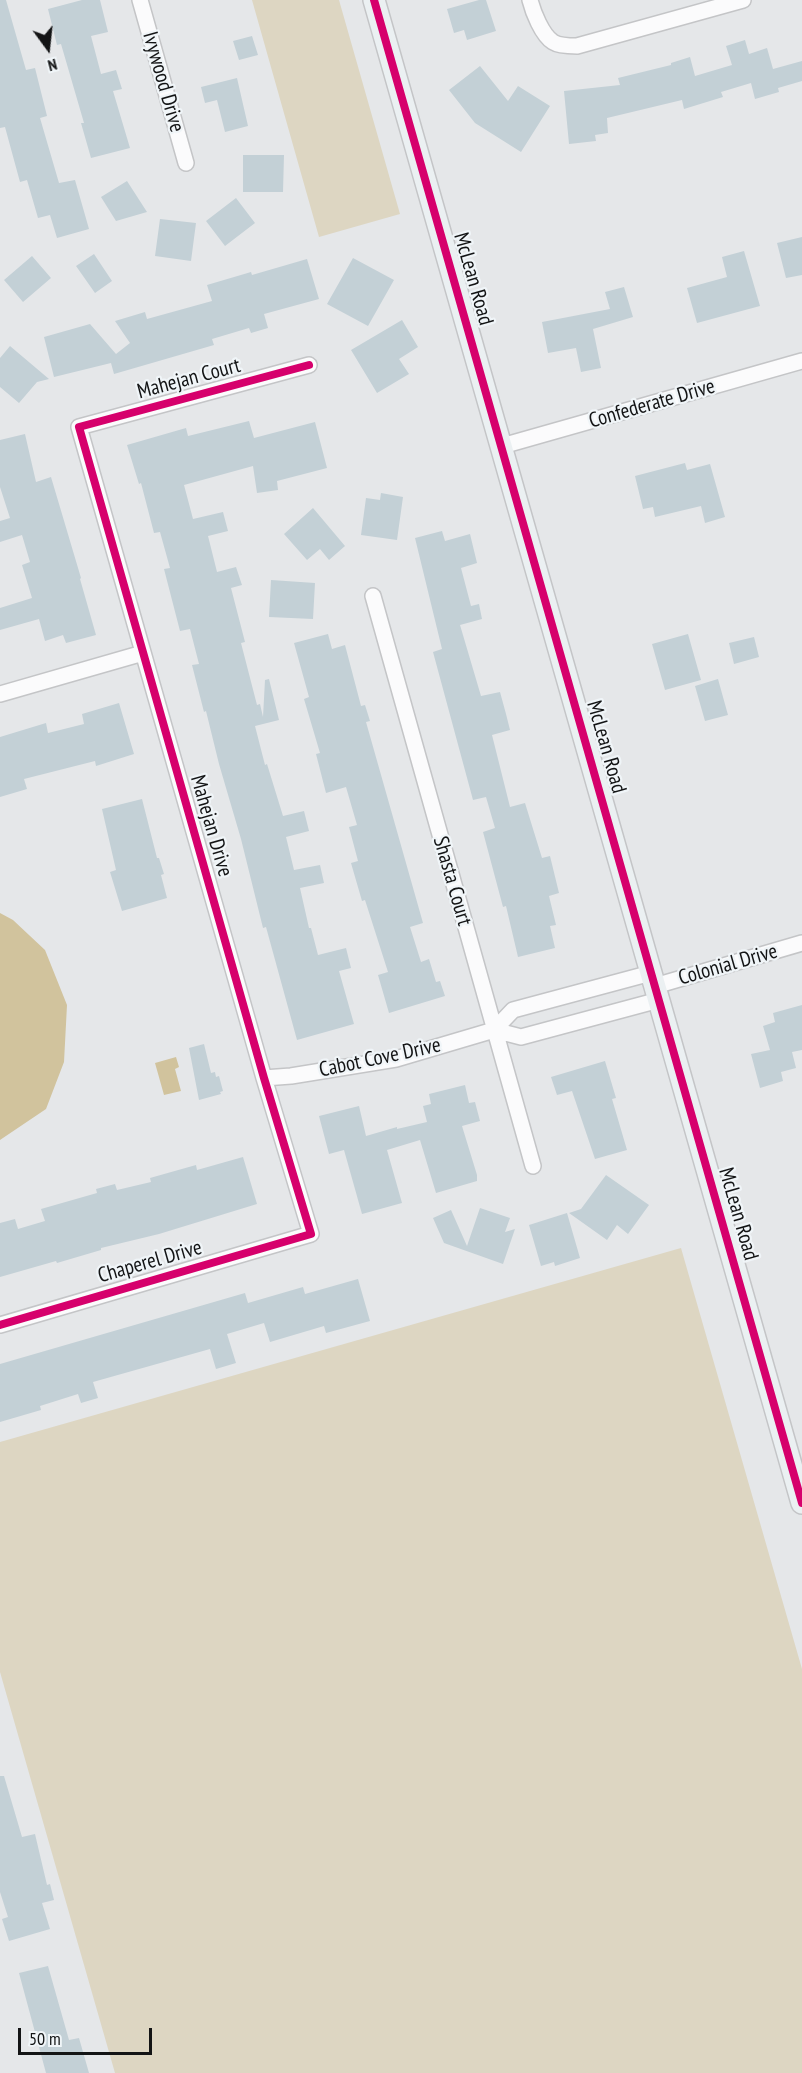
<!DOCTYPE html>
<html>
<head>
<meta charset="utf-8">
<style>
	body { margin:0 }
	#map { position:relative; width:802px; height:2073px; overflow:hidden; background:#e5e7e9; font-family:"PT Sans Narrow",sans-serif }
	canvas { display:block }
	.north { position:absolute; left:18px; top:18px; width:60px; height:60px; -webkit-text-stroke:4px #f0f5f8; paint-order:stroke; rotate:165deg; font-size:16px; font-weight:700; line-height:24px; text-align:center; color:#131415 }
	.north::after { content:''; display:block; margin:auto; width:21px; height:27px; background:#131415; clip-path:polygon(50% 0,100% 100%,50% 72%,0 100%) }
	.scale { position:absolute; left:18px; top:2028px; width:134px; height:27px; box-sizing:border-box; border:3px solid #131415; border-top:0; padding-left:8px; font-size:18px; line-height:21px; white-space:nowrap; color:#131415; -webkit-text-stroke:4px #f0f5f8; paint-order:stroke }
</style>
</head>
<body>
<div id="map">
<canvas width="802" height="2073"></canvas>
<div class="north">N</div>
<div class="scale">50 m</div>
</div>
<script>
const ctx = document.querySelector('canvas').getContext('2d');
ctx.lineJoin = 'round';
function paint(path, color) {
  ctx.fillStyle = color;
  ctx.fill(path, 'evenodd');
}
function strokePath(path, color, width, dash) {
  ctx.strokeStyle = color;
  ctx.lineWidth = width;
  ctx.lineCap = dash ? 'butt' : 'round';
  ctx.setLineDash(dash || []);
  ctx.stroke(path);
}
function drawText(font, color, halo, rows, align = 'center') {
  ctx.font = font + ' "PT Sans Narrow",sans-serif';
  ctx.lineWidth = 4.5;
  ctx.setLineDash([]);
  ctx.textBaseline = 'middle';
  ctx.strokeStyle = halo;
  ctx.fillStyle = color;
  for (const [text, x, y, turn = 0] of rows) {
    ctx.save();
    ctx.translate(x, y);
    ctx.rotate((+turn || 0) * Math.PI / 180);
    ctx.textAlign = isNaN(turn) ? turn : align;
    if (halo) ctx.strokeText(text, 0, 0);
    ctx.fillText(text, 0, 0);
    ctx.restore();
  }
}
paint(new Path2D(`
	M 252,0 L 339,0 L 400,214 L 319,237 Z
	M 681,1248 L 802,1669 L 802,2073 L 115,2073 L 0,1672 L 0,1442 Z`), '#ddd6c2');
paint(new Path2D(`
	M 0,913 L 13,920 L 45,950 L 67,1005 L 64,1062 L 46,1109 L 0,1140 Z
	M 176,1057 L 179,1067 L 175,1069 L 181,1091 L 164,1095 L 155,1063 Z`), '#d1c39d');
paint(new Path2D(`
	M 0,0 L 6,0 L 26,70 L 35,68 L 47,116 L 40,118 L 59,183 L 75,180 L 89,229 L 57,238 L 50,215 L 38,218 L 27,180 L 20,182 L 5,127 L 0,128 Z
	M 82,0 L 100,0 L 108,32 L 91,36 L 101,74 L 116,70 L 122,89 L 113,91 L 130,148 L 91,158 L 81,123 L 84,123 L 61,44 L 57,45 L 48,9 Z
	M 479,0 L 486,0 L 496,31 L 467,40 L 464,30 L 454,33 L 447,9 Z
	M 252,36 L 258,55 L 239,60 L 233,41 Z
	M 745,40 L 749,54 L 767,48 L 773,69 L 802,61 L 802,81 L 778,88 L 779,92 L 755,99 L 751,83 L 721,92 L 723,97 L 684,109 L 682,100 L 607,118 L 608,133 L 595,135 L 596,141 L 569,144 L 564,91 L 620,85 L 618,78 L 671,65 L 671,63 L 690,57 L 695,76 L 732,65 L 726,46 Z
	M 480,66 L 508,101 L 518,86 L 550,106 L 521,152 L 475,123 L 449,90 Z
	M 237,78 L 248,126 L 225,132 L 217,100 L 205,103 L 201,87 Z
	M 243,155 L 284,155 L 283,192 L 243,192 Z
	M 127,181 L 147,212 L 116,221 L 101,197 Z
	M 236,198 L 255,223 L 225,246 L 206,221 Z
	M 160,219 L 196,223 L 191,261 L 155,256 Z
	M 802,237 L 802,275 L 786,278 L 777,243 Z
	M 744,251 L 760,306 L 697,323 L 687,288 L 727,277 L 722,257 Z
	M 94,254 L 112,281 L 95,293 L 76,266 Z
	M 32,256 L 51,278 L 23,302 L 4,280 Z
	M 353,258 L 394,280 L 368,326 L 327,304 Z
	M 307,259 L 319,299 L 264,314 L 268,328 L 251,333 L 249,328 L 212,339 L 214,345 L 114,374 L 111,363 L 54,377 L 44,337 L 90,324 L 116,354 L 130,343 L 115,321 L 145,312 L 147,319 L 212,301 L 207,285 L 251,272 L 252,275 Z
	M 624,287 L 633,317 L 593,329 L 601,368 L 581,372 L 576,348 L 548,353 L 542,322 L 610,309 L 605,292 Z
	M 402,320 L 418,347 L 399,359 L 409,374 L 377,393 L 351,350 Z
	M 10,346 L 49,379 L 37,382 L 19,403 L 0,387 L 0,358 Z
	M 249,421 L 254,438 L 315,422 L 327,468 L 277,481 L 278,490 L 257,493 L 253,466 L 184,485 L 193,519 L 223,512 L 228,531 L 208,536 L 217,572 L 236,567 L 242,585 L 231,588 L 245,642 L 241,643 L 257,705 L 260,704 L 263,717 L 265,680 L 269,679 L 279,720 L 255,726 L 265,765 L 267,764 L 283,816 L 304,811 L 309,831 L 286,837 L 294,870 L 320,865 L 324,883 L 300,888 L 309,928 L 311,928 L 318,955 L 346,948 L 351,968 L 339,971 L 354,1024 L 297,1040 L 266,927 L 263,928 L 241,839 L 219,764 L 206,711 L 204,712 L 192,665 L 199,664 L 190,629 L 180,631 L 164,569 L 170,568 L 160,532 L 154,533 L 141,483 L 139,484 L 127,445 L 186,428 L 188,436 Z
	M 25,434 L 36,482 L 51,477 L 81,578 L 80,579 L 96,635 L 66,643 L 63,635 L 45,641 L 39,619 L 0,630 L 0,608 L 32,598 L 22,565 L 30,562 L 22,535 L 0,542 L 0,521 L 10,518 L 0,487 L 0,440 Z
	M 685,463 L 687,470 L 710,464 L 725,517 L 705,523 L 701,506 L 655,517 L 653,507 L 643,509 L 635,476 Z
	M 381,493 L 403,497 L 397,540 L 361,535 L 366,498 L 380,500 Z
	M 313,508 L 345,546 L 329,560 L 320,549 L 307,560 L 284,534 Z
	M 442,531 L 445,541 L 470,534 L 477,563 L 461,568 L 471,606 L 479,604 L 482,619 L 460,625 L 481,696 L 500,692 L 506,714 L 510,730 L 492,735 L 510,807 L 525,803 L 542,858 L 550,856 L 559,893 L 549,896 L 556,925 L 550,926 L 555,948 L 518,957 L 506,906 L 503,907 L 483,832 L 495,828 L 486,797 L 473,800 L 433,652 L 442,649 L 415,538 Z
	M 271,580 L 315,583 L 313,619 L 269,617 Z
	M 328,634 L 332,649 L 345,645 L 361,706 L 365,705 L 370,721 L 366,722 L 423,923 L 410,927 L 421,962 L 429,959 L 436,982 L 440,981 L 445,996 L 389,1013 L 378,975 L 388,972 L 365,900 L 362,901 L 351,863 L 358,861 L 349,827 L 357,825 L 346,787 L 326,793 L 316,754 L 320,753 L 304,699 L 309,697 L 294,643 Z
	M 688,634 L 701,680 L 665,690 L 652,644 Z
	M 754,637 L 759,657 L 734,664 L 729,643 Z
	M 718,679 L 728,715 L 705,721 L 695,686 Z
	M 119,703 L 134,754 L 96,766 L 95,761 L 24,779 L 27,789 L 0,797 L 0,737 L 46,723 L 48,733 L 84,724 L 82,714 Z
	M 142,799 L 157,858 L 159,858 L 164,874 L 161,875 L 167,898 L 122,911 L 110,872 L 116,870 L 102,809 Z
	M 802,1005 L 802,1050 L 792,1052 L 796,1068 L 781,1072 L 783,1081 L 760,1088 L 751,1054 L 770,1050 L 763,1026 L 775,1022 L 773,1013 Z
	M 204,1044 L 211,1073 L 215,1072 L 216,1077 L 219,1076 L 223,1091 L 220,1092 L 221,1094 L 199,1100 L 189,1048 Z
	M 605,1061 L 616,1098 L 612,1099 L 627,1150 L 595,1159 L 572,1091 L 557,1095 L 551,1077 Z
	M 465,1085 L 469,1103 L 475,1102 L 480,1121 L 462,1126 L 477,1175 L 477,1181 L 436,1193 L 420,1140 L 387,1150 L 402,1203 L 362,1214 L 344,1150 L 329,1154 L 319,1116 L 359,1106 L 366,1136 L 397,1127 L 397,1129 L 427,1122 L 423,1106 L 431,1104 L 429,1094 Z
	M 243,1157 L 257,1204 L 159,1234 L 101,1248 L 101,1250 L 57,1263 L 56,1261 L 0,1277 L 0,1223 L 15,1219 L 18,1229 L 45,1221 L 41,1209 L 97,1193 L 96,1189 L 115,1184 L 117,1190 L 151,1182 L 150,1178 L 196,1165 L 197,1170 Z
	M 606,1175 L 649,1205 L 628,1234 L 617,1225 L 607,1240 L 569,1213 L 581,1209 Z
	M 480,1208 L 510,1218 L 505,1232 L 515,1229 L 503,1264 L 444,1243 L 433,1218 L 451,1210 L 467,1246 Z
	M 567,1213 L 580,1258 L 555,1266 L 554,1262 L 541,1266 L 529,1225 Z
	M 358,1279 L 370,1321 L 326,1333 L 324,1326 L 270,1342 L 264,1323 L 227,1334 L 236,1363 L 216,1369 L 210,1349 L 93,1382 L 98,1398 L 81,1403 L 78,1394 L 40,1406 L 41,1410 L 0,1422 L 0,1364 L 245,1293 L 248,1303 L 303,1287 L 305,1294 Z
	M 0,1776 L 4,1776 L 22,1837 L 35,1834 L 47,1885 L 50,1884 L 54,1900 L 42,1903 L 50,1929 L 9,1941 L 2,1919 L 8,1917 L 0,1892 Z
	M 48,1966 L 69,2040 L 79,2038 L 89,2073 L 46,2073 L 19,1973 Z`), '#c3d0d6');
const street = new Path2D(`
	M 140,0 L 186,163
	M 530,0 C 533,12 542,35 553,42 C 559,46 570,46 577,46 L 743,0
	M 502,446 L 802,361
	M 373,596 L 533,1166
	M 0,694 L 143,653
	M 655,986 L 802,943
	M 494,1030 L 521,1037 L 659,1000
	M 264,1078 L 291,1076 L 396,1059 L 494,1030 L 513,1010 L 651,973
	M 0,1325 L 311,1234 L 264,1078 L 79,427 L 309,365`);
const secondary = new Path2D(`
	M 374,0 L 802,1503`);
strokePath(street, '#c4c5c7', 18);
strokePath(secondary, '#c4c5c7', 24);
strokePath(street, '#fbfbfc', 15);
strokePath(secondary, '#ebf0f2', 21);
strokePath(new Path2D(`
	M 374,0 L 802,1503
	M 0,1325 L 311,1234 L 264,1078 L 79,427 L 309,365`), '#d6006c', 8);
drawText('21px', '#131415', '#f0f5f8', [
	["Ivywood Drive",163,82,74],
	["McLean Road",473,279,74],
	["Mahejan Court",189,379,-15],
	["Confederate Drive",652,404,-16],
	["McLean Road",606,747,74],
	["Mahejan Drive",211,826,74],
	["Shasta Court",452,881,74],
	["Colonial Drive",728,965,-16],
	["Cabot Cove Drive",380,1058,-12],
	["McLean Road",738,1214,74],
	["Chaperel Drive",150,1262,-16]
]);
</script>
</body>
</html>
